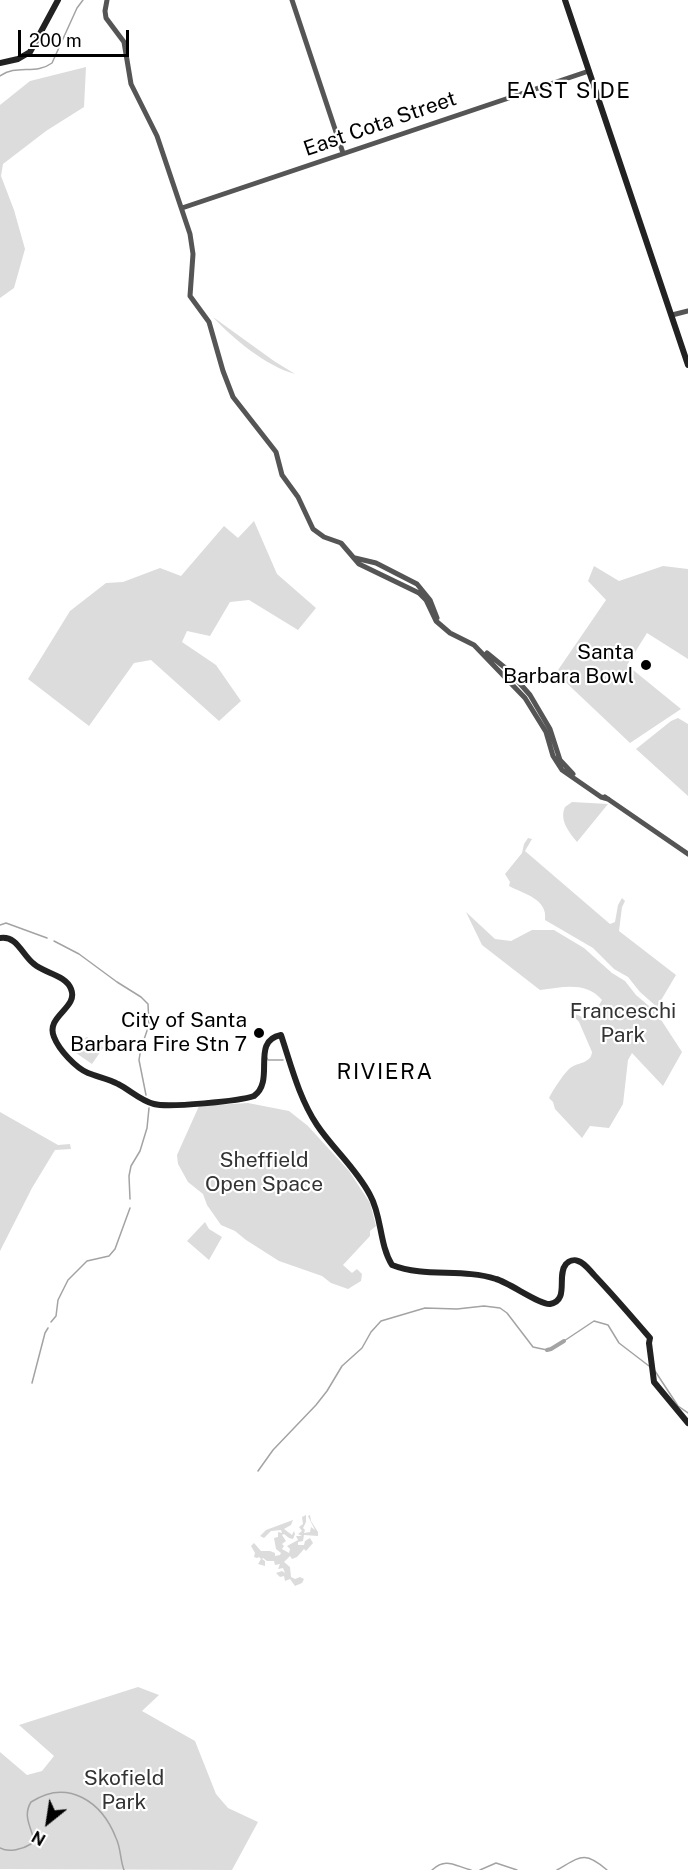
<!DOCTYPE html>
<html>
<head>
<meta charset="utf-8">
<style>
	body { margin:0 }
	#map { position:relative; width:688px; height:1870px; overflow:hidden; background:#fff; font-family:"Public Sans",sans-serif }
	canvas { display:block }
	.north { position:absolute; left:18px; top:1792px; width:60px; height:60px; -webkit-text-stroke:4px #fff; paint-order:stroke; rotate:210deg; font-size:16px; font-weight:700; line-height:24px; text-align:center; color:#000 }
	.north::after { content:''; display:block; margin:auto; width:21px; height:27px; background:#000; clip-path:polygon(50% 0,100% 100%,50% 72%,0 100%) }
	.scale { position:absolute; left:18px; top:30px; width:111px; height:27px; box-sizing:border-box; border:3px solid #000; border-top:0; padding-left:8px; font-size:18px; line-height:21px; white-space:nowrap; color:#000; -webkit-text-stroke:4px #fff; paint-order:stroke }
</style>
</head>
<body>
<div id="map">
<canvas width="688" height="1870"></canvas>
<div class="north">N</div>
<div class="scale">200 m</div>
</div>
<script>
const ctx = document.querySelector('canvas').getContext('2d');
ctx.lineJoin = 'round';
function paint(path, color) {
  ctx.fillStyle = color;
  ctx.fill(path, 'evenodd');
}
function strokePath(path, color, width, dash) {
  ctx.strokeStyle = color;
  ctx.lineWidth = width;
  ctx.lineCap = dash ? 'butt' : 'round';
  ctx.setLineDash(dash || []);
  ctx.stroke(path);
}
function drawText(font, color, halo, rows, align = 'center') {
  ctx.font = font + ' "Public Sans",sans-serif';
  ctx.lineWidth = 4.5;
  ctx.setLineDash([]);
  ctx.textBaseline = 'middle';
  ctx.strokeStyle = halo;
  ctx.fillStyle = color;
  for (const [text, x, y, turn = 0] of rows) {
    ctx.save();
    ctx.translate(x, y);
    ctx.rotate((+turn || 0) * Math.PI / 180);
    ctx.textAlign = isNaN(turn) ? turn : align;
    if (halo) ctx.strokeText(text, 0, 0);
    ctx.fillText(text, 0, 0);
    ctx.restore();
  }
}
paint(new Path2D(`
	M 86,67 L 84,107 L 46,131 L 3,164 L 1,176 L 14,210 L 25,249 L 14,288 L 0,298 L 0,105 L 30,81 Z
	M 213,317 L 274,361 L 295,374 C 266,366 233,339 213,317 Z
	M 254,521 L 277,574 L 316,608 L 298,630 L 249,600 L 230,602 L 210,636 L 187,631 L 182,642 L 216,665 L 241,701 L 219,721 L 151,660 L 134,663 L 89,726 L 28,679 L 70,611 L 106,583 L 123,582 L 160,568 L 181,576 L 224,526 L 238,538 Z
	M 594,566 L 619,581 L 663,566 L 688,569 L 688,659 L 647,633 L 627,665 L 681,709 L 630,743 L 556,673 L 606,600 L 588,581 Z
	M 678,718 L 688,724 L 688,796 L 636,749 L 671,721 Z
	M 572,802 L 608,804 L 577,842 C 569,832 559,820 565,807 Z
	M 528,838 L 532,839 L 525,851 L 610,924 L 615,922 L 618,905 L 622,898 L 625,901 L 622,907 L 619,931 L 676,975 L 657,1007 L 640,992 L 628,977 L 614,969 L 593,948 L 545,920 C 548,899 524,894 509,886 L 510,882 L 505,874 L 522,853 L 524,844 Z
	M 466,912 L 495,939 L 511,941 L 532,930 L 554,930 L 584,948 L 612,973 L 625,981 L 636,995 L 656,1012 L 682,1052 L 663,1086 L 632,1053 L 628,1060 L 623,1104 L 609,1128 L 590,1126 L 582,1138 L 555,1109 L 553,1102 L 549,1098 C 553,1090 562,1076 569,1069 C 577,1062 591,1064 592,1052 L 579,1022 L 570,1012 L 590,1020 L 602,1000 C 586,981 563,987 540,990 L 482,945 Z
	M 87,1037 L 102,1046 L 103,1048 L 92,1064 L 76,1053 L 85,1038 Z
	M 248,1103 L 289,1111 L 308,1126 L 349,1171 L 370,1203 L 376,1226 L 370,1231 L 370,1236 L 343,1265 L 352,1273 L 357,1269 L 362,1274 L 361,1281 L 348,1289 L 331,1283 L 322,1276 L 279,1261 L 246,1240 L 235,1231 L 221,1225 L 207,1205 L 203,1194 L 188,1182 L 178,1164 L 177,1155 L 199,1106 Z
	M 0,1112 L 58,1145 L 70,1144 L 71,1149 L 55,1150 L 32,1188 L 0,1251 Z
	M 205,1222 L 209,1229 L 222,1237 L 209,1260 L 187,1241 Z
	M 306,1515 L 306,1522 L 303,1528 L 305,1530 L 304,1533 L 310,1532 L 311,1527 L 315,1530 L 308,1516 L 310,1515 L 311,1521 L 318,1532 L 318,1536 L 304,1535 L 303,1541 L 298,1542 L 298,1545 L 304,1545 L 305,1541 L 310,1538 L 313,1543 L 306,1551 L 304,1549 L 297,1557 L 292,1559 L 290,1556 L 284,1562 L 290,1567 L 291,1577 L 295,1579 L 300,1577 L 304,1579 L 302,1583 L 295,1586 L 290,1579 L 285,1581 L 284,1576 L 280,1577 L 276,1573 L 282,1571 L 285,1573 L 283,1568 L 278,1569 L 280,1564 L 275,1565 L 274,1561 L 267,1561 L 263,1558 L 262,1559 L 265,1561 L 265,1566 L 258,1564 L 261,1559 L 259,1557 L 257,1558 L 254,1557 L 255,1553 L 251,1546 L 254,1543 L 261,1551 L 270,1551 L 275,1553 L 275,1556 L 280,1555 L 281,1553 L 276,1549 L 274,1538 L 278,1537 L 278,1532 L 282,1533 L 281,1530 L 271,1531 L 264,1538 L 260,1536 L 266,1530 L 293,1520 L 291,1525 L 284,1529 L 292,1535 L 294,1531 L 295,1534 L 293,1539 L 289,1538 L 284,1534 L 282,1535 L 286,1541 L 282,1544 L 284,1546 L 282,1549 L 289,1553 L 290,1549 L 287,1546 L 298,1540 L 296,1536 L 302,1536 L 298,1534 L 302,1531 L 299,1527 L 303,1524 L 302,1517 Z
	M 138,1687 L 159,1695 L 142,1711 L 195,1741 L 216,1794 L 228,1808 L 258,1822 L 232,1870 L 0,1869 L 0,1752 L 27,1775 L 42,1771 L 54,1756 L 19,1725 Z`), '#dcdcdc');
strokePath(new Path2D(`
	M 0,76 C 16,64 36,75 52,63 L 77,8 L 83,0
	M 0,925 L 6,923 L 47,938
	M 54,941 L 79,954 L 117,982 L 141,997 L 148,1004 L 149,1025 L 141,1048 L 139,1060 L 146,1095
	M 267,1058 L 268,1060 L 283,1060
	M 130,1199 L 129,1176 L 131,1166 L 140,1151 L 147,1128 L 149,1108
	M 51,1322 L 56,1316 L 58,1300 L 68,1280 L 87,1261 L 109,1256 L 115,1249 L 130,1208
	M 564,1341 L 594,1321 L 608,1325 L 619,1343 L 649,1366
	M 655,1371 L 678,1406 L 688,1413
	M 32,1383 L 45,1333 L 48,1328
	M 258,1471 L 273,1450 L 316,1405 L 327,1391 L 342,1366 L 362,1348 L 371,1332 L 381,1321 L 425,1308 L 457,1309 L 484,1306 L 500,1308 L 507,1313 L 533,1347 L 547,1350
	M 0,1848 C 9,1853 23,1849 31,1844 L 33,1837 C 30,1825 23,1815 31,1802 C 68,1778 102,1802 116,1838 C 121,1848 120,1860 124,1870
	M 432,1870 C 446,1857 455,1866 471,1870
	M 480,1870 L 496,1863 L 517,1870
	M 557,1870 C 580,1857 584,1850 607,1870`), '#a3a3a3', 1.5);
strokePath(new Path2D(`
	M 547,1350 L 551,1349 L 564,1341`), '#a3a3a3', 4);
strokePath(new Path2D(`
	M 107,0 L 105,11 L 106,18 L 124,42 L 131,84 L 157,136 L 190,234 L 193,254 L 190,296 L 209,322 L 223,371 L 233,397 L 276,452 L 282,475 L 298,497 L 313,529 L 324,537 L 341,543 L 359,564 L 419,593 L 426,600 L 436,621 L 450,633 L 474,645 L 525,698 L 546,732 L 553,756 L 562,770 L 601,797 L 608,799
	M 292,0 L 343,153
	M 182,208 L 589,71
	M 672,315 L 688,311
	M 355,558 L 376,563 L 417,584 L 430,600 L 437,618
	M 487,653 L 509,671 L 530,695 L 550,729 L 560,760 L 573,774
	M 605,797 L 688,854`), '#555', 5);
strokePath(new Path2D(`
	M 565,0 L 688,365
	M 0,63 L 18,59 L 30,52 L 58,0
	M 0,938 C 17,935 22,955 34,964 C 44,973 66,975 71,989 C 79,1008 45,1016 54,1037 C 59,1050 76,1068 88,1073 C 98,1077 109,1079 118,1084 C 130,1090 141,1101 154,1104 C 168,1108 240,1101 254,1096 C 276,1080 250,1041 281,1035 C 291,1065 299,1098 317,1125 C 333,1149 356,1168 370,1195 C 382,1216 379,1244 392,1265 C 425,1278 462,1268 496,1279 C 510,1283 540,1305 550,1304 C 570,1300 556,1276 566,1264 C 569,1261 574,1259 578,1261 C 585,1263 590,1271 595,1276 C 614,1296 632,1317 650,1338 L 649,1343 L 654,1382 L 688,1423`), '#222', 6);
for (const [x, y, r, color] of [
	[646,665,6,"#000"],
	[259,1033,6,"#000"]
]) {
  const dot = new Path2D();
  dot.arc(x, y, r, 0, 2 * Math.PI);
  ctx.fillStyle = color;
  ctx.fill(dot);
  strokePath(dot, '#fff', 2);
}
drawText('21px', '#000', '#fff', [
	["East Cota Street",380,124,-19]
]);
drawText('21px', '#000', '#fff', [
	["Santa",634,653],
	["Barbara Bowl",634,677],
	["City of Santa",247,1021],
	["Barbara Fire Stn 7",247,1045]
], 'right');
drawText('21px', '#333', '#fff', [
	["Franceschi",623,1012],
	["Park",623,1036],
	["Sheffield",264,1161],
	["Open Space",264,1185],
	["Skofield",124,1779],
	["Park",124,1803]
]);
ctx.letterSpacing = '1.5px';
drawText('22px', '#000', '#fff', [
	["EAST SIDE",569,91],
	["RIVIERA",385,1072]
]);
ctx.letterSpacing = '0px';
</script>
</body>
</html>
